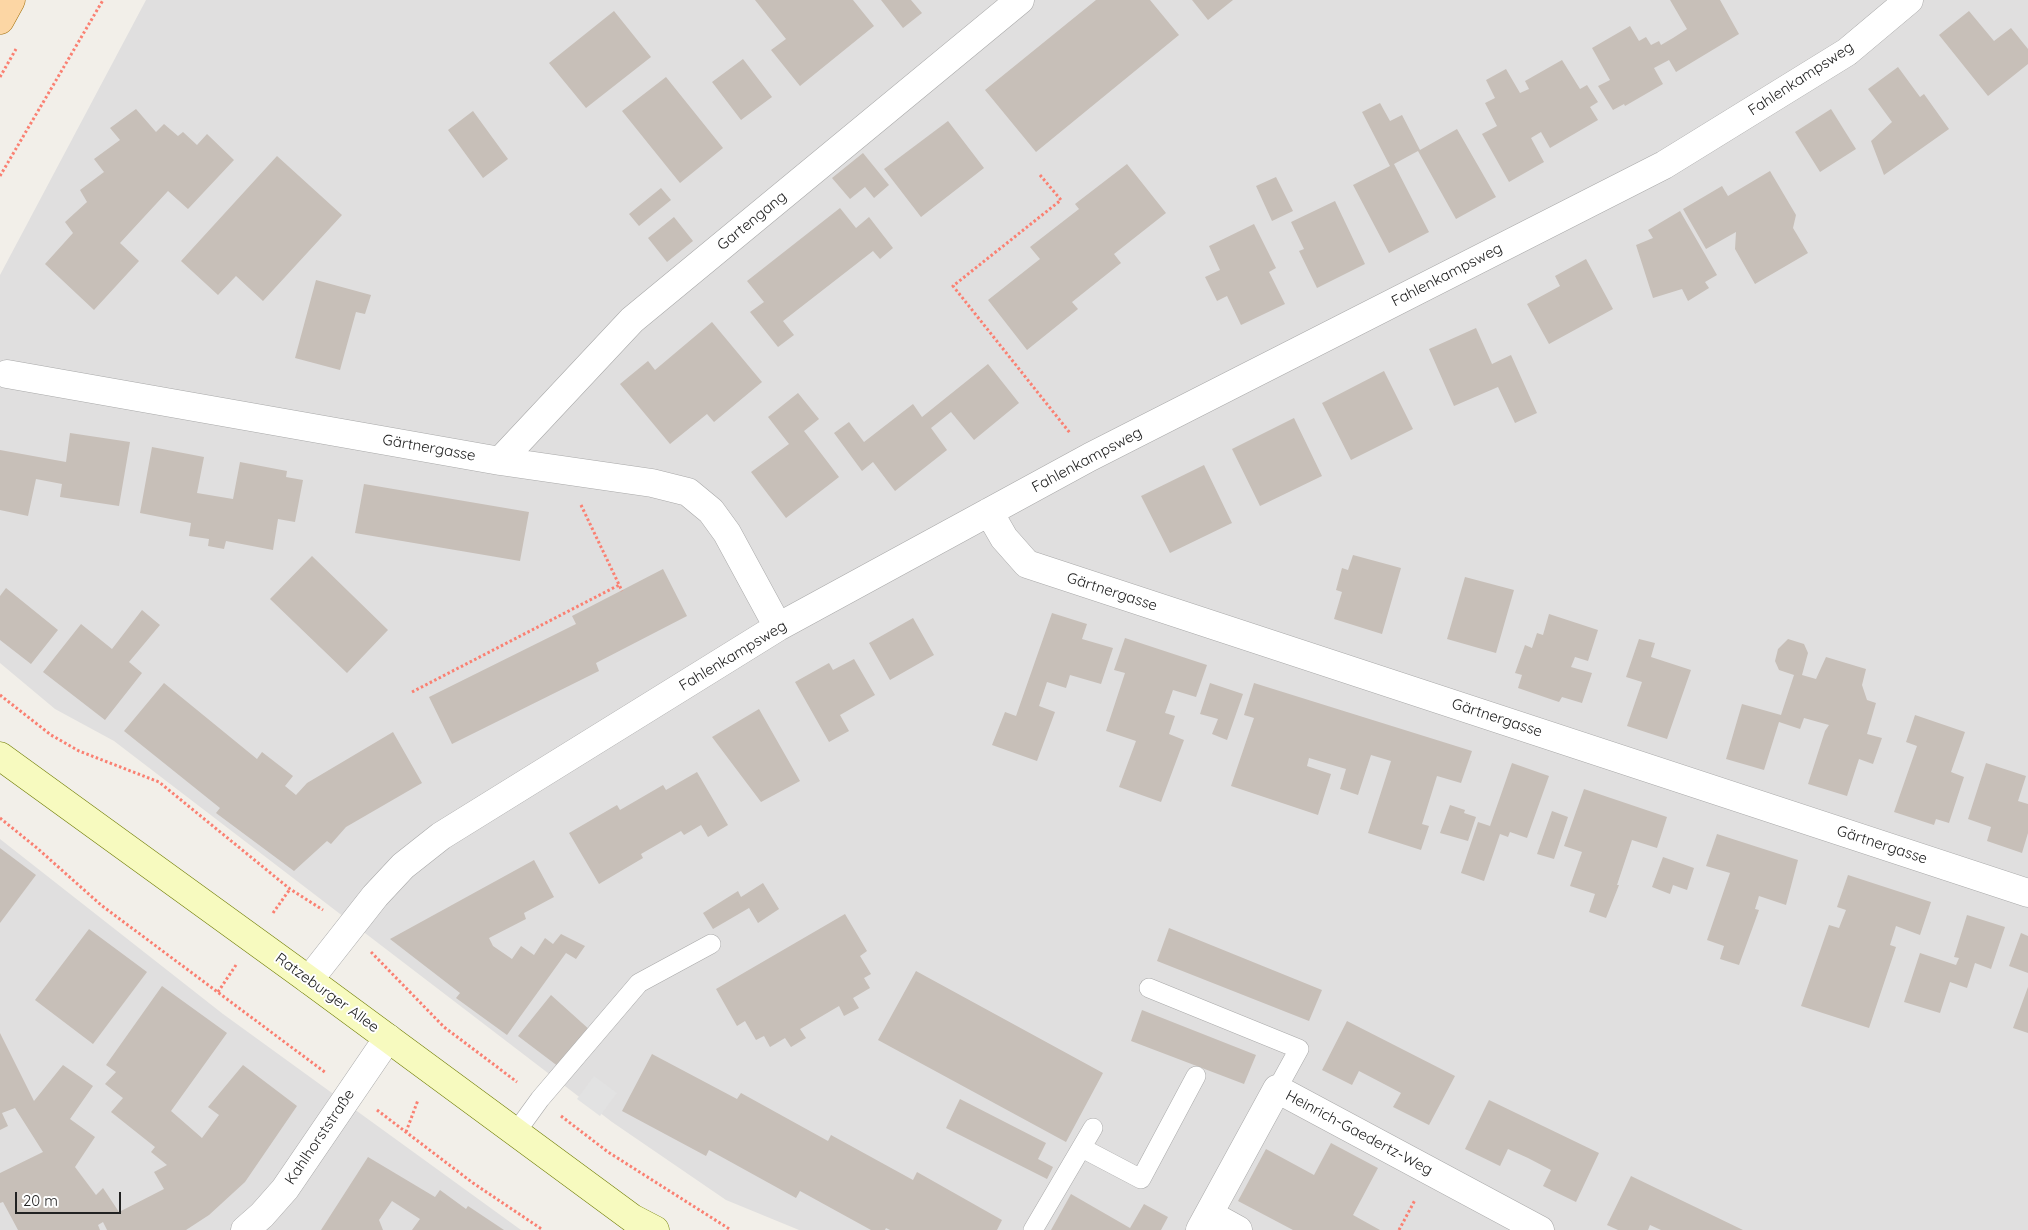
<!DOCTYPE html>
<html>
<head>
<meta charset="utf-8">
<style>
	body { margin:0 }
	#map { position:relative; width:2028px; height:1230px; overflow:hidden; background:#f2efe9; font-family:Quicksand,sans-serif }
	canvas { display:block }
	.scale { position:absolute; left:15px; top:1192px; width:106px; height:22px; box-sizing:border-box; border:2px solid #222; border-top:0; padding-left:6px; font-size:15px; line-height:18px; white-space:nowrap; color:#222; -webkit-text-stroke:4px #fff; paint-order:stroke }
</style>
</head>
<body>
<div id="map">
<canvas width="2028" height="1230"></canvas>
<div class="scale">20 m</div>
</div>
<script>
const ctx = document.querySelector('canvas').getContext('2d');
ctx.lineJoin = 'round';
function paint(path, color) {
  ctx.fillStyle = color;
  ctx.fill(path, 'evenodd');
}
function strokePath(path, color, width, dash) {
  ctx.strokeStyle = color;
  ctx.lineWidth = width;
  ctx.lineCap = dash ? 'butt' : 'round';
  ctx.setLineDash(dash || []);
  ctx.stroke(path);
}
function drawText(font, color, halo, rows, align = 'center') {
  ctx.font = font + ' Quicksand,sans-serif';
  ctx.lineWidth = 4;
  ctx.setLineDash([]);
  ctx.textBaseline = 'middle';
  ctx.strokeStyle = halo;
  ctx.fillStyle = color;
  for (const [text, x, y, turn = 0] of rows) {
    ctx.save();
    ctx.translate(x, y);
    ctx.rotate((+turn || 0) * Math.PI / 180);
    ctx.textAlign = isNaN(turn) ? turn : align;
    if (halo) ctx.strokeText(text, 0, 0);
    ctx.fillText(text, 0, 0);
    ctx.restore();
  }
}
paint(new Path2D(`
	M 146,0 L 2028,0 L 2028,1230 L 799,1230 L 726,1200 L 612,1122 L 114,741 L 55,709 L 0,663 L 0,275 Z
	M 0,839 L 223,1014 L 521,1230 L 0,1230 Z`), '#e0dfdf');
paint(new Path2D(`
	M 594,1076 L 617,1093 L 600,1116 L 577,1099 Z`), '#e2e2e2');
paint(new Path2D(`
	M 755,0 L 853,0 L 874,26 L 800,86 L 771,50 L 786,39 Z
	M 881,0 L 911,0 L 922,13 L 903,28 Z
	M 1096,0 L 1150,0 L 1179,35 L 1036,152 L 985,90 Z
	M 1192,0 L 1233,0 L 1208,20 Z
	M 1670,0 L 1720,0 L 1739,34 L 1676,72 L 1669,60 L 1654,68 L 1663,84 L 1625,106 L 1624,104 L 1613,110 L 1598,86 L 1610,80 L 1592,48 L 1630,26 L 1639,41 L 1646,37 L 1651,45 L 1659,41 L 1661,45 L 1673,38 L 1687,29 Z
	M 614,11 L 651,57 L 586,108 L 549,63 Z
	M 1969,11 L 1994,41 L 2011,28 L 2028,49 L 2028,64 L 1988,96 L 1939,35 Z
	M 743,59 L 772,97 L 741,120 L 712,82 Z
	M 1562,60 L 1580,89 L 1587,85 L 1598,102 L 1590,107 L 1598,120 L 1550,148 L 1541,132 L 1531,138 L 1544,162 L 1509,182 L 1482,134 L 1497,126 L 1485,103 L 1495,98 L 1486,80 L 1506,69 L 1520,93 L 1529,89 L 1525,81 Z
	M 1898,67 L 1920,97 L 1924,94 L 1949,129 L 1884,175 L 1871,141 L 1892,122 L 1868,89 Z
	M 666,77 L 723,148 L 680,183 L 622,111 Z
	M 1380,103 L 1390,121 L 1402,115 L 1420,150 L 1457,129 L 1496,197 L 1456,219 L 1418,151 L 1394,164 L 1429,232 L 1389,253 L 1353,185 L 1390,166 L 1362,112 Z
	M 136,109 L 156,132 L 164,124 L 178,136 L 183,132 L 197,145 L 207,134 L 234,160 L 188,209 L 168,191 L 120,243 L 139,261 L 94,310 L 45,264 L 73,233 L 65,222 L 87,202 L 80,190 L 104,172 L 94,159 L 120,140 L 110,128 Z
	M 1831,109 L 1856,149 L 1820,172 L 1795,132 Z
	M 473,111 L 508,159 L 483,178 L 448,130 Z
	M 948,121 L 984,168 L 921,217 L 884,169 Z
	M 863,153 L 889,185 L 874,198 L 865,187 L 850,199 L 832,178 Z
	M 277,156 L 342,215 L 263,301 L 236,276 L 218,295 L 181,261 Z
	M 1127,164 L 1166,213 L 1114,254 L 1121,263 L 1072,302 L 1078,309 L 1027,350 L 988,300 L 1040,259 L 1030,247 L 1079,209 L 1075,204 Z
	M 1770,171 L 1796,215 L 1793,228 L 1808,253 L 1755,284 L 1735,249 L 1736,232 L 1706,249 L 1683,209 L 1722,186 L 1728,196 Z
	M 1276,177 L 1293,211 L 1272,221 L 1256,186 Z
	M 661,188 L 671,200 L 639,226 L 629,214 Z
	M 1335,201 L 1365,264 L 1317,288 L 1299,251 L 1304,249 L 1291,222 Z
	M 840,208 L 856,228 L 869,217 L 893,248 L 880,259 L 873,251 L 783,321 L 794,335 L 778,347 L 750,312 L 764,302 L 747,281 Z
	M 1680,211 L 1717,275 L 1705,282 L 1709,288 L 1688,301 L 1682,289 L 1653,298 L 1636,245 L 1653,238 L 1648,230 Z
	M 674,217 L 693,241 L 667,262 L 648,238 Z
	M 1254,224 L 1276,268 L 1269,272 L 1285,304 L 1241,325 L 1227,296 L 1217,301 L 1205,277 L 1220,270 L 1209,246 Z
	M 1586,259 L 1613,309 L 1549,344 L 1527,304 L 1560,286 L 1555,276 Z
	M 316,280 L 371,295 L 365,314 L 356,312 L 340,370 L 295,358 Z
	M 712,322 L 762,382 L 714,422 L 707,414 L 670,444 L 620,384 L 648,361 L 655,370 Z
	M 1476,328 L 1492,364 L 1511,355 L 1537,413 L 1515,423 L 1498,387 L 1454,406 L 1429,349 Z
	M 988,364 L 1019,403 L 974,440 L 951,412 L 931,428 L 947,450 L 895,491 L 873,462 L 862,471 L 834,433 L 849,422 L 864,442 L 913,404 L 922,417 Z
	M 1384,371 L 1413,429 L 1351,460 L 1322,403 Z
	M 798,393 L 819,419 L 804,431 L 839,477 L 786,518 L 751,472 L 789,444 L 768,417 Z
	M 1294,418 L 1322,476 L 1260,506 L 1232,449 Z
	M 70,433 L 130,442 L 119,506 L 60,497 L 62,484 L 36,479 L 28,516 L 0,510 L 0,450 L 66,462 Z
	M 152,447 L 204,457 L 197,493 L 233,499 L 240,462 L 287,471 L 286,477 L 303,480 L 295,522 L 278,519 L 273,550 L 226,541 L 224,549 L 208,546 L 209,539 L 189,536 L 191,523 L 140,513 Z
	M 1204,465 L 1232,523 L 1170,553 L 1141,496 Z
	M 364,484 L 529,512 L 520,561 L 355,533 Z
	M 1353,555 L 1401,568 L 1382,634 L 1334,619 L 1342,592 L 1336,590 L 1342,568 L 1348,570 Z
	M 312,556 L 388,630 L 347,673 L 270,599 Z
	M 663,569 L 687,616 L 596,663 L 599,671 L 452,744 L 429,697 L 576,624 L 572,616 Z
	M 1465,577 L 1514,590 L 1496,653 L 1447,639 Z
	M 6,588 L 58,630 L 31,664 L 0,640 L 0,596 Z
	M 142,610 L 160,625 L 129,662 L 142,673 L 105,720 L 43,672 L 81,624 L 112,649 Z
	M 1052,613 L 1087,624 L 1082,639 L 1113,648 L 1101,684 L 1070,675 L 1066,688 L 1047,682 L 1039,706 L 1055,712 L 1037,761 L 992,745 L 1005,712 L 1016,716 Z
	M 1549,614 L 1598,630 L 1588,661 L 1575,657 L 1571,667 L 1592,673 L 1582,703 L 1562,697 L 1559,702 L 1518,688 L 1522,675 L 1515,673 L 1525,645 L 1532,648 L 1537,633 L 1543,635 Z
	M 913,618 L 934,655 L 890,680 L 869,643 Z
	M 1125,638 L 1207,665 L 1196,697 L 1173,690 L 1165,713 L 1175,716 L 1169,734 L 1184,740 L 1161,802 L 1119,787 L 1136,741 L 1106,731 L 1125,673 L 1114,670 Z
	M 1639,639 L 1655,643 L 1651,657 L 1691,670 L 1667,739 L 1627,726 L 1642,682 L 1626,677 Z
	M 1788,639 L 1804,644 L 1808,653 L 1802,675 L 1816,679 L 1826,657 L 1866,669 L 1862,685 L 1867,700 L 1876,703 L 1867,734 L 1882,738 L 1873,764 L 1859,759 L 1847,796 L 1808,784 L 1825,731 L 1829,725 L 1804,718 L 1800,729 L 1779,722 L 1764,770 L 1726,759 L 1742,704 L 1781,715 L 1794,675 L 1779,670 L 1775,661 L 1778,649 Z
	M 854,659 L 875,695 L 840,715 L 849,731 L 829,742 L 795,682 L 829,663 L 833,670 Z
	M 164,683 L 257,759 L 262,752 L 293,776 L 285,786 L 296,795 L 307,783 L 393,732 L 422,783 L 346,827 L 331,844 L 327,841 L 294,871 L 216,813 L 220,808 L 124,731 Z
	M 1210,683 L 1243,694 L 1227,740 L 1212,734 L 1218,719 L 1200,714 Z
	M 1254,683 L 1472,751 L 1461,783 L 1437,776 L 1422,824 L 1429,826 L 1421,850 L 1368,833 L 1391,761 L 1371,755 L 1358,795 L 1340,789 L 1346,769 L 1309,758 L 1307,766 L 1331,774 L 1318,815 L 1231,786 L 1254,718 L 1244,715 Z
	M 759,709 L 800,781 L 761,802 L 712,737 Z
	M 1915,715 L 1965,732 L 1951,772 L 1964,777 L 1949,823 L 1936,819 L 1934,825 L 1894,812 L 1917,746 L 1906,742 Z
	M 1512,763 L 1549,776 L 1527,838 L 1510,832 L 1508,837 L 1500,834 L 1484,881 L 1461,873 L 1478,822 L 1490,826 Z
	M 1986,763 L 2026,776 L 2018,801 L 2028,804 L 2028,833 L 2022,853 L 1987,841 L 1991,827 L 1968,819 Z
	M 697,772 L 728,825 L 708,837 L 701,825 L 684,835 L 681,831 L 641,854 L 643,858 L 599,884 L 569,833 L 617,805 L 620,810 L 663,785 L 666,790 Z
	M 1584,789 L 1667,817 L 1657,848 L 1632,840 L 1617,885 L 1619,885 L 1606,918 L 1589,912 L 1595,894 L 1570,886 L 1582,852 L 1564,846 Z
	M 1450,805 L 1465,810 L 1464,813 L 1476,817 L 1468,841 L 1440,833 Z
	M 1552,811 L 1568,817 L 1554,859 L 1537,854 Z
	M 1717,834 L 1798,860 L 1786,905 L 1759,896 L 1755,909 L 1759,910 L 1739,965 L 1720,959 L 1724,946 L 1707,940 L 1730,873 L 1706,866 Z
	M 0,848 L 36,875 L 0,923 Z
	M 1663,857 L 1694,868 L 1687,890 L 1673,885 L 1670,894 L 1652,887 Z
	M 534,860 L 554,897 L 524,913 L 526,919 L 489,938 L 493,946 L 512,959 L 521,946 L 534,955 L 545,938 L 553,944 L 561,934 L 585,946 L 576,959 L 566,953 L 507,1035 L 456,998 L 460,993 L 390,939 Z
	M 1848,875 L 1931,902 L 1920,935 L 1896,926 L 1890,945 L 1896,947 L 1869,1028 L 1801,1006 L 1829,925 L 1839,928 L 1846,910 L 1837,907 Z
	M 763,883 L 779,909 L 758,923 L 749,908 L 713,929 L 703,913 L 738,891 L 741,897 Z
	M 845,914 L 867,951 L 860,956 L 871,974 L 864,978 L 870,988 L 853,998 L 859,1008 L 844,1016 L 839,1006 L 800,1029 L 806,1038 L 791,1047 L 785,1038 L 770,1047 L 764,1036 L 756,1040 L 745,1021 L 737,1026 L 716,989 Z
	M 1967,915 L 2005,927 L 1991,969 L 1975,963 L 1967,988 L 1950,982 L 1940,1013 L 1904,1002 L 1920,953 L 1956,965 L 1959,958 L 1954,957 Z
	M 1169,928 L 1322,990 L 1309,1021 L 1157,961 Z
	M 89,929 L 147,972 L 93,1044 L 35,1000 Z
	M 2021,933 L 2028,936 L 2028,973 L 2009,966 Z
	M 916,971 L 1103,1073 L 1066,1142 L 878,1040 Z
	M 162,986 L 227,1033 L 171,1111 L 202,1138 L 219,1115 L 208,1107 L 243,1065 L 297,1106 L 245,1182 L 209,1215 L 186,1230 L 107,1230 L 103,1222 L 98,1225 L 100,1230 L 18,1230 L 3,1202 L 0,1203 L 0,1173 L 43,1152 L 15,1108 L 2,1113 L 8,1126 L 0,1130 L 0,1033 L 34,1101 L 63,1065 L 93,1086 L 70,1119 L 95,1137 L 75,1167 L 96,1195 L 103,1188 L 119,1212 L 164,1189 L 154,1172 L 167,1165 L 151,1152 L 155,1147 L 111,1112 L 123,1098 L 105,1084 L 116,1072 L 106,1065 Z
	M 2028,987 L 2028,1033 L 2013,1028 Z
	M 551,995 L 591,1031 L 559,1067 L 518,1036 Z
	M 1142,1010 L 1256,1055 L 1244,1084 L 1131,1041 Z
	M 1347,1021 L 1455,1076 L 1429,1125 L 1393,1107 L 1401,1093 L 1384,1084 L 1359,1071 L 1352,1085 L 1322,1070 Z
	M 652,1054 L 737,1099 L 741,1093 L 828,1141 L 831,1135 L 913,1180 L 917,1172 L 1002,1220 L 997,1230 L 890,1230 L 886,1228 L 885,1230 L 871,1230 L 800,1191 L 796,1198 L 709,1150 L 706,1156 L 622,1111 Z
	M 960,1099 L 1046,1143 L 1038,1159 L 1053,1167 L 1047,1179 L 946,1128 Z
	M 1489,1100 L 1599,1153 L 1576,1202 L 1543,1186 L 1551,1170 L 1528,1158 L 1508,1149 L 1500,1166 L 1465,1149 Z
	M 1331,1143 L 1378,1168 L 1353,1215 L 1380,1230 L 1293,1230 L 1238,1201 L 1266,1149 L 1314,1175 Z
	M 368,1157 L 435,1197 L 440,1190 L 466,1209 L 468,1206 L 504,1230 L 412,1230 L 420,1219 L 392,1201 L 379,1220 L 383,1230 L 321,1230 Z
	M 1631,1176 L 1743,1230 L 1661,1230 L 1650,1225 L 1648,1230 L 1618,1230 L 1607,1225 Z
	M 1071,1194 L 1130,1228 L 1144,1204 L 1168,1217 L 1161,1230 L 1051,1230 Z`), '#c7bfb8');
const lane = new Path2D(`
	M 1149,988 L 1299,1049 L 1277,1089
	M 516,1132 L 540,1099 L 639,983 L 711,944
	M 1082,1148 L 1141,1179 L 1196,1076
	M 1033,1230 L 1093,1128`);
const street = new Path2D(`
	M 7,374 L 500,461 L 652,483 L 688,492 L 711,511 L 727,533 L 778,627
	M 500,461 L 632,320 L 1020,0
	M 989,512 L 1004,538 L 1027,564 L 2028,893
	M 309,980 L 375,896 L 403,866 L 441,836 L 778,627 L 1090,457 L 1664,165 L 1847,52 L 1909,0
	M 1209,1214 L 1238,1230
	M 245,1230 L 262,1215 L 285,1189 L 388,1038
	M 1200,1230 L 1277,1089 L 1540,1230`);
const secondary = new Path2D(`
	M 0,756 L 309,980 L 632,1218 L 655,1230`);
const primary = new Path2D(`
	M 0,20 L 11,0`);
strokePath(lane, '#a9a9a9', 20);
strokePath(street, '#a9a9a9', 29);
strokePath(secondary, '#707d05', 29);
strokePath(primary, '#a06b00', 29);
strokePath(new Path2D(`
	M 0,77 L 16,49
	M 1040,175 L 1061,200 L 953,286 L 1070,433
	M 0,176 L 103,0
	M 581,505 L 622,591
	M 412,692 L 619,585
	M 0,695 L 51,735 L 79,751 L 159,782 L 290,889 L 323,910
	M 0,818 L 37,848 L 101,905 L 326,1073
	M 273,913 L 290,889
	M 371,952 L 444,1027 L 517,1082
	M 218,992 L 236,965
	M 377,1110 L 473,1183 L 543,1230
	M 561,1116 L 608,1152 L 731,1230
	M 406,1132 L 418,1100
	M 1399,1230 L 1415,1200`), '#fa8072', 3, [2.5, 2.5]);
strokePath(lane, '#fff', 19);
strokePath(street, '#fff', 28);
strokePath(secondary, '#f7fabf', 28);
strokePath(primary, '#fcd6a4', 28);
drawText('15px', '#222', '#fff', [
	["Fahlenkampsweg",1801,79,-33],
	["Gartengang",752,221,-39],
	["Fahlenkampsweg",1447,275,-27],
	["Gärtnergasse",429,448,10],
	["Fahlenkampsweg",1087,460,-28],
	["Gärtnergasse",1112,592,18],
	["Fahlenkampsweg",733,656,-31],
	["Gärtnergasse",1497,718,18],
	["Gärtnergasse",1882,845,18],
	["Ratzeburger Allee",327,993,36],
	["Heinrich-Gaedertz-Weg",1359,1133,28],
	["Kahlhorststraße",320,1137,-56]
]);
</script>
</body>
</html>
